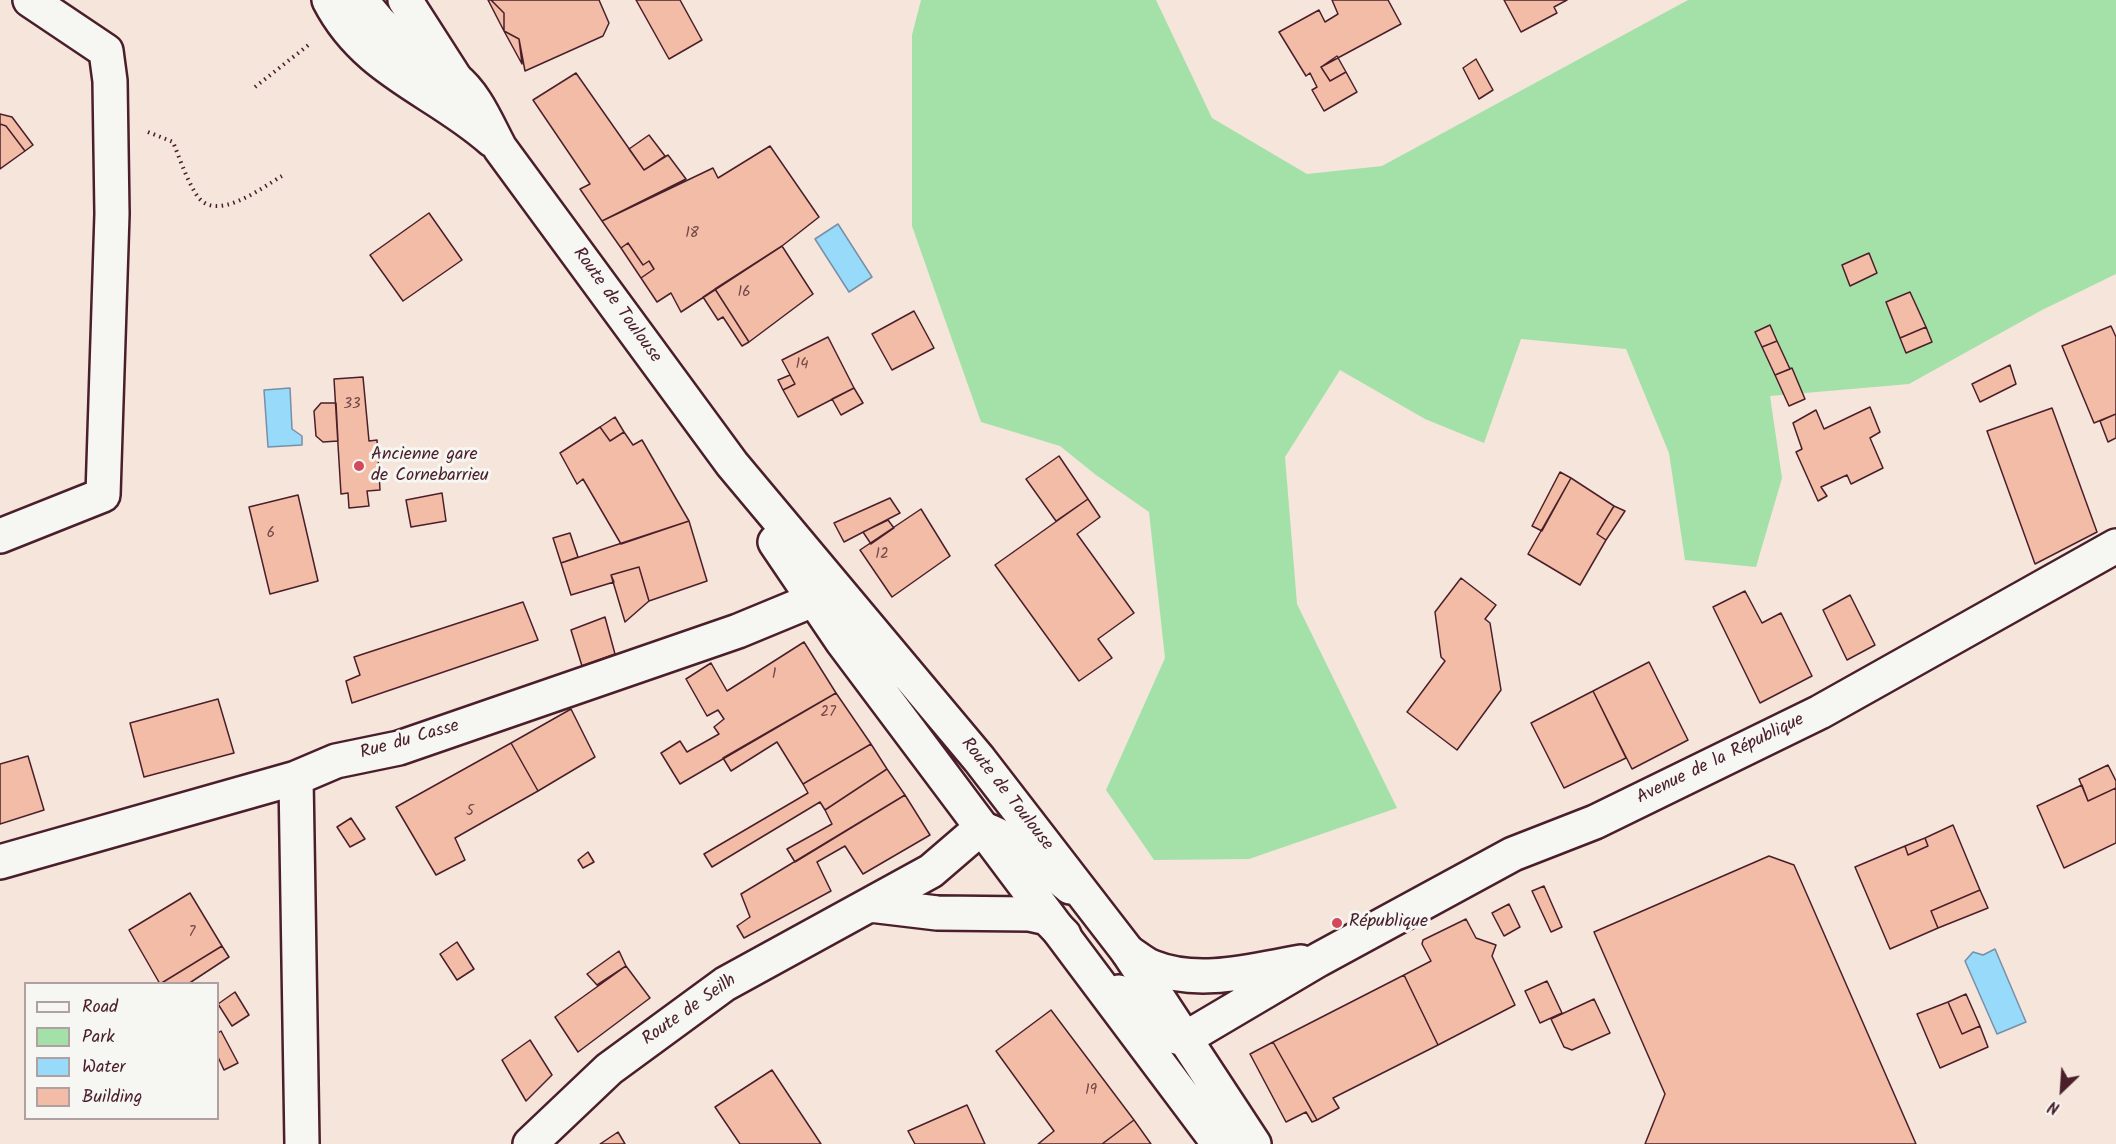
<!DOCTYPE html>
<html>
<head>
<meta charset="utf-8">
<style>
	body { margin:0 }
	#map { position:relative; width:2116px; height:1144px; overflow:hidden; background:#f5e5db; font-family:Kalam,sans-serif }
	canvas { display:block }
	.legend { position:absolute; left:24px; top:982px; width:195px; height:138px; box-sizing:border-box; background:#f6f6f2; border:2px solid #b1a0a2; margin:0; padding:8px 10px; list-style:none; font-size:18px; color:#4a1f2b }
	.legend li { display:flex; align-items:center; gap:12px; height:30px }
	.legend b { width:30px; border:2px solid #b1a0a2 }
	.north { position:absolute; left:2032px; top:1060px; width:60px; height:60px; -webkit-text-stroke:4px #f6f6f2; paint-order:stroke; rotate:205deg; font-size:16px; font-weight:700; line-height:24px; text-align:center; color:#4a1f2b }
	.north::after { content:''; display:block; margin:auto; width:21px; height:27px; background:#4a1f2b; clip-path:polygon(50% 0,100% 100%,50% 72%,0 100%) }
</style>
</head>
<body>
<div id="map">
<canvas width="2116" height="1144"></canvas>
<ul class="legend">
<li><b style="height:8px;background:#f6f6f2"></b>Road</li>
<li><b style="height:16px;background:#a4e1a8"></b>Park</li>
<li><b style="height:16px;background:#97daf9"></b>Water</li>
<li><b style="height:16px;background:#f2bca6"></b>Building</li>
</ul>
<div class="north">N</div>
</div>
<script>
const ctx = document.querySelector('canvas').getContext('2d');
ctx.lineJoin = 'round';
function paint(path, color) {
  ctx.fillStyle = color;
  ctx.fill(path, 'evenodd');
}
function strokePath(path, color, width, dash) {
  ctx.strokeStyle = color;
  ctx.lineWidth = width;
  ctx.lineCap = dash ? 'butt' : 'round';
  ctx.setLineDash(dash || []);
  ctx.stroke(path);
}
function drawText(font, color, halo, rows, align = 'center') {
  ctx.font = font + ' Kalam,sans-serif';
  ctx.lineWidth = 6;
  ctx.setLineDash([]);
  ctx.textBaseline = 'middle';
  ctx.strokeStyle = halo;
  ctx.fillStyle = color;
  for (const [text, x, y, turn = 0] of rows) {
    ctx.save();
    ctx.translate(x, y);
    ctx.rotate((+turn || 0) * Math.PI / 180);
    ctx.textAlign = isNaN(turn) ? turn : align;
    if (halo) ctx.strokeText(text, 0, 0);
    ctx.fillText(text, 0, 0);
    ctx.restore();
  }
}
paint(new Path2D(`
	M 921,0 L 1156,0 L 1212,118 L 1307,174 L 1382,166 L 1688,0 L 2116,0 L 2116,274 L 2042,310 L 1909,384 L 1770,396 L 1782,478 L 1756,567 L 1685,560 L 1669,453 L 1626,349 L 1521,339 L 1484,443 L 1425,419 L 1340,370 L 1285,457 L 1297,604 L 1397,808 L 1249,859 L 1154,860 L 1106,790 L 1165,658 L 1149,512 L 1096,475 L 1060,446 L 981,422 L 912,226 L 912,35 Z`), '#a4e1a8');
const water = new Path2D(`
	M 838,224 L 872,277 L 849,292 L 815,239 Z
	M 290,388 L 292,429 L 302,436 L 302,445 L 268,447 L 264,390 Z
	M 1995,949 L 2026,1022 L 1997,1034 L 1965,961 L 1973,952 L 1983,955 Z`);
paint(water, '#97daf9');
strokePath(water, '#788fa7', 1.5);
const building = new Path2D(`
	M 488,0 L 491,0 L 504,13 L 504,31 Z
	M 491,0 L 599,0 L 609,23 L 603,36 L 525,71 L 519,39 L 504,31 L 504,13 Z
	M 636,0 L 680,0 L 702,40 L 669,59 Z
	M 1388,0 L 1401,24 L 1321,67 L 1330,81 L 1346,72 L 1357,92 L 1324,111 L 1312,90 L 1317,87 L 1310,73 L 1306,76 L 1279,32 L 1319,10 L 1325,22 L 1338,14 L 1332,0 Z
	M 1504,0 L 1567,0 L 1554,7 L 1557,13 L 1521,32 Z
	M 504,31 L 519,39 L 522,64 Z
	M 1337,56 L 1346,72 L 1330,81 L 1321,67 Z
	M 1476,59 L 1493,90 L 1479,99 L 1463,68 Z
	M 576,73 L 644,170 L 668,155 L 686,179 L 602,221 L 580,189 L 590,184 L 533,100 Z
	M 0,114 L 12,117 L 33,145 L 25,151 L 6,126 L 0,124 Z
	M 0,124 L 6,126 L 25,151 L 0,169 Z
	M 649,135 L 665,156 L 644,170 L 629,149 Z
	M 770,146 L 819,217 L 782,246 L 681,312 L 671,293 L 657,302 L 641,278 L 654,269 L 649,261 L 643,265 L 628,243 L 621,248 L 602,221 L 713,168 L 718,178 Z
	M 429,213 L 462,260 L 403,301 L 370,255 Z
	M 628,243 L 643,265 L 649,261 L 654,269 L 641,278 L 621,248 Z
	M 782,246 L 813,294 L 749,342 L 715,289 Z
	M 1869,253 L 1877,273 L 1850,286 L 1842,265 Z
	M 715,289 L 749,342 L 742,346 L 723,317 L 718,320 L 703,297 Z
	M 1910,292 L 1926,327 L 1900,338 L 1886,302 Z
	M 914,311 L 934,348 L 892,370 L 872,334 Z
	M 1770,325 L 1777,341 L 1762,347 L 1755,332 Z
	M 2111,326 L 2116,337 L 2116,414 L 2094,423 L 2062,346 Z
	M 1926,327 L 1932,342 L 1906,353 L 1900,338 Z
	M 828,337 L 854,388 L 798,417 L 783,390 L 795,384 L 782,360 Z
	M 1777,341 L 1790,369 L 1775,375 L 1762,347 Z
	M 2010,365 L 2016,384 L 1980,402 L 1972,384 Z
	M 1792,368 L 1805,399 L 1789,406 L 1775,375 Z
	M 790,375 L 795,384 L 783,390 L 778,380 Z
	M 363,377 L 369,441 L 377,440 L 380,490 L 367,491 L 369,506 L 349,508 L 348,493 L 341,494 L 334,379 Z
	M 854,388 L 863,403 L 841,415 L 832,399 Z
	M 321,403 L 336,403 L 338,441 L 323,442 L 316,436 L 314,411 Z
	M 1870,407 L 1880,432 L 1870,438 L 1883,468 L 1851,484 L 1847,475 L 1821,487 L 1827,496 L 1818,501 L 1796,452 L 1802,449 L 1793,423 L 1816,410 L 1824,429 Z
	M 2052,408 L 2097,532 L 2035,564 L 1987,431 Z
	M 2116,414 L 2116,438 L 2108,442 L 2100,421 Z
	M 615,417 L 624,432 L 610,441 L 600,427 Z
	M 600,427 L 610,441 L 624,432 L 633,445 L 642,440 L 689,521 L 621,544 L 583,479 L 577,484 L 560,453 Z
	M 1059,456 L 1088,499 L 1056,521 L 1026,479 Z
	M 1560,472 L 1571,478 L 1542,531 L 1532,526 Z
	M 1571,478 L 1614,506 L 1597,534 L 1606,540 L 1580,585 L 1528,554 Z
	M 442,493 L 446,521 L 411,527 L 406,500 Z
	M 298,495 L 318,581 L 270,594 L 249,507 Z
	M 890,498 L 900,513 L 844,542 L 834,523 Z
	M 1088,499 L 1100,517 L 1077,534 L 1134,613 L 1098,639 L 1112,658 L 1079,681 L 995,565 Z
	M 1614,506 L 1625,511 L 1606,540 L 1597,534 Z
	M 921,509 L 950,556 L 892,597 L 860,550 Z
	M 888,520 L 894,528 L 871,544 L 863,532 Z
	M 689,521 L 707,581 L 649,601 L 639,567 L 611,575 L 614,582 L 571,595 L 561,563 Z
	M 570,533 L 578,557 L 561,563 L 553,538 Z
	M 639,567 L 649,601 L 625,622 L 611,575 Z
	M 1461,578 L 1496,605 L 1485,619 L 1490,623 L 1501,690 L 1457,750 L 1407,712 L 1445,661 L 1441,657 L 1435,612 Z
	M 1745,591 L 1762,623 L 1781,613 L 1812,676 L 1760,703 L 1713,607 Z
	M 1850,595 L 1875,645 L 1847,660 L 1823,610 Z
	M 523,602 L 538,640 L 352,703 L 346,681 L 360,675 L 354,657 Z
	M 605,617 L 615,654 L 582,666 L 571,630 Z
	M 804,642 L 836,693 L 680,784 L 661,753 L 680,741 L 687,752 L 719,734 L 714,727 L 724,719 L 718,710 L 707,716 L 686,679 L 711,663 L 727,691 Z
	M 1649,662 L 1688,740 L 1632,769 L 1593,691 Z
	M 1593,691 L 1626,758 L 1564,788 L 1531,723 Z
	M 836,693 L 871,744 L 803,784 L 777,742 L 731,771 L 723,758 Z
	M 218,699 L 234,753 L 144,777 L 130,723 Z
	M 571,709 L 595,757 L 538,791 L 511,743 Z
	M 511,743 L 538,791 L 455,838 L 465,860 L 436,875 L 396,807 Z
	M 871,744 L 887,769 L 825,810 L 820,802 L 712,867 L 704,854 L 808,793 L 803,784 Z
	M 28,756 L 44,810 L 0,824 L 0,764 Z
	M 2108,765 L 2116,781 L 2116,788 L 2088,801 L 2079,779 Z
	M 887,769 L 905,795 L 795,862 L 787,849 L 832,824 L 825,810 Z
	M 2082,785 L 2088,801 L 2116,788 L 2116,843 L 2064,868 L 2037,806 Z
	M 905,795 L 930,835 L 863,874 L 845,846 L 817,862 L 831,891 L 744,938 L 737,926 L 750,917 L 741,894 Z
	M 351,818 L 365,839 L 350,847 L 337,827 Z
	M 1953,825 L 1980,890 L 1931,911 L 1938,928 L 1890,949 L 1855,867 L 1905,846 L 1908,855 L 1928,846 L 1925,838 Z
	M 1925,838 L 1928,846 L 1908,855 L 1905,846 Z
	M 588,852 L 594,862 L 583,868 L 578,860 Z
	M 1769,856 L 1794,865 L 1916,1144 L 1645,1144 L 1665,1094 L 1594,932 Z
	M 1544,886 L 1562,927 L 1551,932 L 1532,891 Z
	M 1980,890 L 1988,908 L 1938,928 L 1931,911 Z
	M 190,893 L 222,946 L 160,984 L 129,930 Z
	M 1509,904 L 1520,927 L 1504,936 L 1492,913 Z
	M 1466,919 L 1476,938 L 1496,945 L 1492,956 L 1515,1005 L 1438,1045 L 1404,975 L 1431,961 L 1422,944 L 1423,940 Z
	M 457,942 L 474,969 L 457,980 L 440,954 Z
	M 222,946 L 229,957 L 188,984 L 160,984 Z
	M 619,951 L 626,966 L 597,985 L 587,974 Z
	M 626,966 L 650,998 L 578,1052 L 555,1017 Z
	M 1404,975 L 1438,1045 L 1333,1098 L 1339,1108 L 1317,1120 L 1273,1042 Z
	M 1547,981 L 1562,1013 L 1540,1023 L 1525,991 Z
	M 235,992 L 249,1015 L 232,1026 L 218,1004 Z
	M 1966,994 L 1980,1026 L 1962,1034 L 1948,1002 Z
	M 1594,999 L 1610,1033 L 1572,1050 L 1564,1047 L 1551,1019 Z
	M 1948,1002 L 1962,1034 L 1980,1026 L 1988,1047 L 1940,1068 L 1917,1014 Z
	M 1051,1010 L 1134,1120 L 1102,1144 L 1038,1144 L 1054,1131 L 996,1051 Z
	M 221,1031 L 238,1063 L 224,1070 L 218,1057 L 218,1033 Z
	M 530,1040 L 552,1075 L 526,1101 L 502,1060 Z
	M 1273,1042 L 1311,1109 L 1317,1120 L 1312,1122 L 1306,1112 L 1286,1122 L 1250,1054 Z
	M 772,1070 L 821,1144 L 740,1144 L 715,1107 Z
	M 967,1105 L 985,1144 L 915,1144 L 908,1131 Z
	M 1134,1120 L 1151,1144 L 1102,1144 Z
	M 618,1132 L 625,1144 L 600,1144 Z`);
paint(building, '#f2bca6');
strokePath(building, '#4a1f2b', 1.5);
const minor = new Path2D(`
	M 405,0 L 455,78
	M 0,536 L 103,495 L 112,214 L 110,81 L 106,51 L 30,0
	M 296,778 L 302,1144
	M 0,862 L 296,778 L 336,761 L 399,748 L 738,631 L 813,600
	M 870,905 L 937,913 L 1029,914 L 1047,918 L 1064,935
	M 1128,952 C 1136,957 1144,964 1152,967 C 1199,986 1254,970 1301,962
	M 1119,992 C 1139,1013 1155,1038 1186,1038 L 1318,960 L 1513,854 L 1595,822 L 1820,712 L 2116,546
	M 530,1144 L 609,1069 L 725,984 L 931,871 L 981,828 C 1016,840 1042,864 1070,887`);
const major = new Path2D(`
	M 329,0 C 366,72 436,90 492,140
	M 362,0 C 387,40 420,51 454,78 C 476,95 487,124 500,148 L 732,464 L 979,759 L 1128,952 L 1254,1144
	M 775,542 L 842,641 L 1219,1144`);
strokePath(minor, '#4a1f2b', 38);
strokePath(major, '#4a1f2b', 38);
strokePath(new Path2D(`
	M 255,87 L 311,43
	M 148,132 L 173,142 C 180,159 186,178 196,194 C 214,225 261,188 282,176`), '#4a1f2b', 4, [1.5, 4.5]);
strokePath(minor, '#f6f6f2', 33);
strokePath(major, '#f6f6f2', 33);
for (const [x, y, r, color] of [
	[359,466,6,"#d1495b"],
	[1337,923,6,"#d1495b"]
]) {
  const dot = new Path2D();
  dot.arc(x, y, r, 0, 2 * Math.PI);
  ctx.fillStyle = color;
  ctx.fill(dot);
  strokePath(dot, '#f6f6f2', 2);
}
drawText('15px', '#74464a', null, [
	["18",692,234],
	["16",744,293],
	["14",802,365],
	["33",352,405],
	["6",271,534],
	["12",882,555],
	["1",774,675],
	["27",828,713],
	["5",470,812],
	["7",192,933],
	["19",1091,1091]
]);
drawText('18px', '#4a1f2b', '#f6f6f2', [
	["Route de Toulouse",616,306,54],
	["Rue du Casse",410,741,-16],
	["Avenue de la République",1721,760,-26],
	["Route de Toulouse",1006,795,52],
	["Route de Seilh",690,1011,-35]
]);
drawText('18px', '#4a1f2b', '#f6f6f2', [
	["Ancienne gare",371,456],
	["de Cornebarrieu",371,477],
	["République",1349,923]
], 'left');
</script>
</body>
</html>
